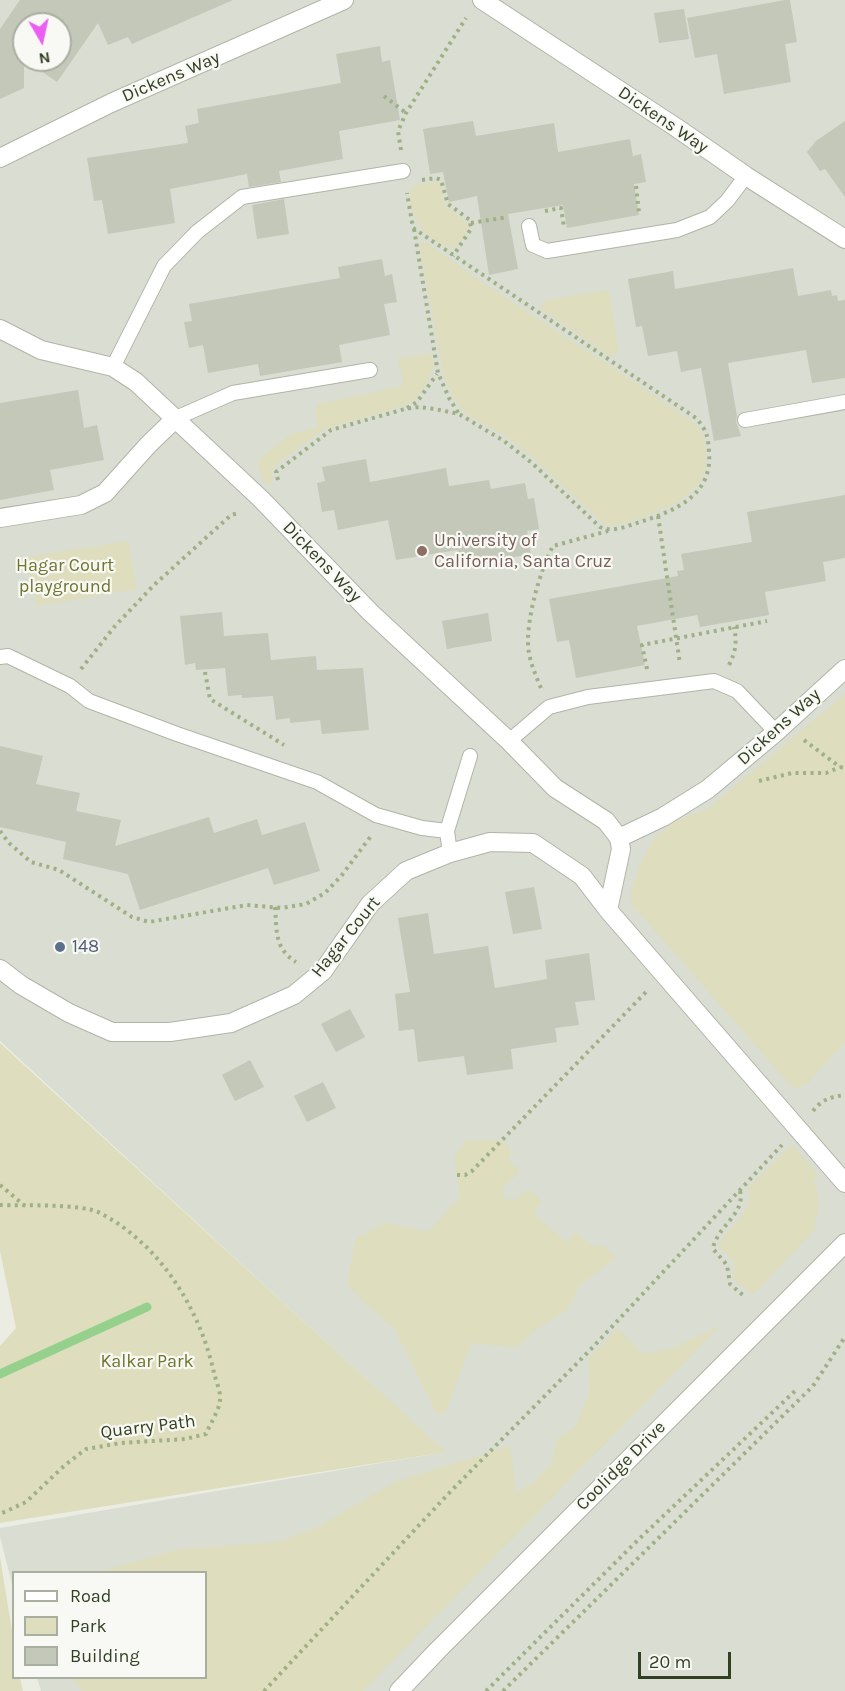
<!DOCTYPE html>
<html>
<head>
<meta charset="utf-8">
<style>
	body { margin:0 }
	#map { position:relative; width:845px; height:1691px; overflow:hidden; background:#ebede3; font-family:Karla,sans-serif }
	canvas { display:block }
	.legend { position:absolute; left:12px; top:1571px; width:195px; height:108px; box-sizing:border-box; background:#f8f9f4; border:2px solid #a9afa0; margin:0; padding:8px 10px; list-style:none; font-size:18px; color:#323f23 }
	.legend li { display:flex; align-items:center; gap:12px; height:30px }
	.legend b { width:30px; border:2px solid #a9afa0 }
	.north { position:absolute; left:12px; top:12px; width:60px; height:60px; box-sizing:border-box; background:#f8f9f4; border:2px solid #a9afa0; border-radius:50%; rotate:171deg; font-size:16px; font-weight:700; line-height:24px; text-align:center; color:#323f23 }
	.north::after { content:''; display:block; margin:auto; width:21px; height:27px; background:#eb5ef1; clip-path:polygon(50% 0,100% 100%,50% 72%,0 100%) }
	.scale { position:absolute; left:638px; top:1652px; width:93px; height:27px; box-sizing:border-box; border:3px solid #323f23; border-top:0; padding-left:8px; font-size:18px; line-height:21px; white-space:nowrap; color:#323f23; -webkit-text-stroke:4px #f8f9f4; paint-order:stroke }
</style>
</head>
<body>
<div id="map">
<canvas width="845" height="1691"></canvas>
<ul class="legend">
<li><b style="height:8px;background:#fff"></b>Road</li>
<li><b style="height:16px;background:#deddbd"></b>Park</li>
<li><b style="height:16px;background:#c3c8b9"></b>Building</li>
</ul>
<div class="north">N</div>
<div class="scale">20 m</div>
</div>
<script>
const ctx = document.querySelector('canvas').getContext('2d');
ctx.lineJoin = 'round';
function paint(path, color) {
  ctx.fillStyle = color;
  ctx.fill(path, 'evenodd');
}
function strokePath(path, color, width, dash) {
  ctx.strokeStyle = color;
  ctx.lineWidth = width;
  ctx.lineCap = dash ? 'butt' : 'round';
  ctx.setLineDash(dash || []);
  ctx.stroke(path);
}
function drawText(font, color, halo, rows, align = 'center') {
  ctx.font = font + ' Karla,sans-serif';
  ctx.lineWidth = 4.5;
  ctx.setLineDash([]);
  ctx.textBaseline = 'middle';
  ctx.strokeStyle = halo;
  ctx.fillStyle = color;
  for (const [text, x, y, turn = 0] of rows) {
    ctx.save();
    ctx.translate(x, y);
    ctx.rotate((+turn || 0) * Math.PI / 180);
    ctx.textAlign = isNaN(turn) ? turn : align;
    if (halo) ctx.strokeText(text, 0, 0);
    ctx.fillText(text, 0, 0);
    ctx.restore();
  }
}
paint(new Path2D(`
	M 0,0 L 845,0 L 845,1691 L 41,1691 L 37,1678 L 206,1678 L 206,1572 L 14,1572 L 13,1588 L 0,1537 L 0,1528 L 445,1452 L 0,1041 ZM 24,24 L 60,24 L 60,60 L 24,60 Z`), '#daddd2');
paint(new Path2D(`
	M 434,182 L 440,183 L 444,203 L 447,207 L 469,224 C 468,232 460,244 453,248 C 425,242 408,216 410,188 L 414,185 Z
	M 425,242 L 486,285 L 645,389 L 698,426 L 705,440 L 706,456 L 705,469 L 699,484 L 677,503 L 641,518 L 611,527 L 603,523 L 529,454 L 505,436 L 465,413 L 452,395 L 444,376 L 419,243 Z
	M 606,290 L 610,295 L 618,349 L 618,353 L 611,357 L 540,308 L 543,303 L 547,300 Z
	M 431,353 L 434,365 L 428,381 L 417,397 L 410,403 L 388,411 L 326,428 L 278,463 L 272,471 L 273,481 L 269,484 L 264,482 L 258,467 L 258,460 L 290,434 L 316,428 L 316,406 L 320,403 L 335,401 L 401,386 L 403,381 L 398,359 Z
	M 128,541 L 137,589 L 37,606 L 26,557 Z
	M 845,694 L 845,1042 L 808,1083 L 798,1088 L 791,1086 L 636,909 L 632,908 L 631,892 L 640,865 L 654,838 L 676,821 L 709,808 Z
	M 0,1043 L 446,1452 L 0,1523 L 0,1346 L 16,1328 L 0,1251 Z
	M 466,1140 L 499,1140 L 510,1146 L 509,1161 L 520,1171 L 502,1188 L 503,1198 L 514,1200 L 529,1190 L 542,1201 L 533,1213 L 566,1242 L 576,1232 L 594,1248 L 599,1243 L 616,1258 L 580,1285 L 567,1310 L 537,1329 L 517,1347 L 472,1343 L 445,1413 L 436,1413 L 395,1329 L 363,1302 L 347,1284 L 356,1238 L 386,1223 L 428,1232 L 460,1197 L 454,1157 Z
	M 792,1144 L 818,1175 L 813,1180 C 819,1192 822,1211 814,1222 L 817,1227 L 754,1294 L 752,1294 L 733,1279 L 734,1262 L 718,1246 C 726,1229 758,1208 747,1189 Z
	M 721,1325 L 363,1691 L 82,1691 L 72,1678 L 206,1678 L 206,1572 L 99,1572 L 180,1549 L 278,1542 L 318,1527 L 394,1482 L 510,1446 L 516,1493 L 531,1484 L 551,1464 L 557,1439 L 576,1426 L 590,1390 L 588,1360 L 618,1328 L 643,1354 L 673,1348 Z
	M 0,1557 L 13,1637 L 14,1678 L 20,1678 L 23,1691 L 0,1691 Z`), '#deddbd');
strokePath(new Path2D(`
	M 0,1374 L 147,1307`), '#95d18c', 9);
paint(new Path2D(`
	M 20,0 L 233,0 L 132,44 L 128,37 L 108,45 L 98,23 L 57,82 L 25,60 L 60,60 L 60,24 L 24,24 L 24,88 L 0,99 L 0,29 Z
	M 785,0 L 790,0 L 797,42 L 785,44 L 791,82 L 724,94 L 717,54 L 695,58 L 687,18 Z
	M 684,9 L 689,39 L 659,43 L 654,13 Z
	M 380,46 L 382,62 L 390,60 L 400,120 L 339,131 L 343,159 L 279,171 L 281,182 L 249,187 L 247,174 L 170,189 L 175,223 L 108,234 L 102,200 L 94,201 L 87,158 L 188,143 L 185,126 L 199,123 L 197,109 L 341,83 L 336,54 Z
	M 473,121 L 476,136 L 554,123 L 558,152 L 630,139 L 633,156 L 641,154 L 646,182 L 634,184 L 639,215 L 567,228 L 563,205 L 508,214 L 518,269 L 489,275 L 477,196 L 449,202 L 443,172 L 430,174 L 423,129 Z
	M 845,121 L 845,197 L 825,169 L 820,171 L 807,152 L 816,141 Z
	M 284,199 L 289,234 L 257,239 L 252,205 Z
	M 382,259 L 385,276 L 392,274 L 397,302 L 384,304 L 390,335 L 339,345 L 342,362 L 260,376 L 258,364 L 208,373 L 203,345 L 189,348 L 184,322 L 192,321 L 189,304 L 340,278 L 338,267 Z
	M 793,268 L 798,296 L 831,290 L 832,296 L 837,295 L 838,301 L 845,300 L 845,378 L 812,383 L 806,350 L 728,363 L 737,416 L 736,421 L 741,436 L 714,441 L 701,368 L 681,372 L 677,351 L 648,356 L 642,326 L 636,327 L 628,279 L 673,271 L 675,289 Z
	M 78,390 L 84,428 L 97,425 L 104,460 L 50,470 L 54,490 L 0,500 L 0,403 Z
	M 366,459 L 370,482 L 446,468 L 449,486 L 489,480 L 491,489 L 525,483 L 528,499 L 534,498 L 539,529 L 527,531 L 531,554 L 460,567 L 457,550 L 396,560 L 388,520 L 338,530 L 334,510 L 322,512 L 317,483 L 325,481 L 322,467 Z
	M 845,495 L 845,558 L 823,562 L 826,581 L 765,592 L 769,615 L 700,627 L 697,615 L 637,626 L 645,665 L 576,678 L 569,640 L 557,642 L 549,599 L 678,576 L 677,571 L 684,570 L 681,554 L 752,542 L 747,512 Z
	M 222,612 L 224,636 L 268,633 L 271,660 L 316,656 L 317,670 L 363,668 L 369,730 L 322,734 L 320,720 L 290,723 L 290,718 L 276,720 L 273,696 L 242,698 L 242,695 L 228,696 L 225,668 L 196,670 L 195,663 L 185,665 L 180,616 Z
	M 488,613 L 492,641 L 447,649 L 442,621 Z
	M 0,746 L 43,756 L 36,784 L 80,793 L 76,811 L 121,820 L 115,846 L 209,817 L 214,833 L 257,819 L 262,835 L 305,822 L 320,871 L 274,885 L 268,868 L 140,910 L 128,874 L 63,859 L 66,842 L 0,827 Z
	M 534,887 L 542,929 L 513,934 L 505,892 Z
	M 428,913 L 434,954 L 488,946 L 495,988 L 547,979 L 545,960 L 589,953 L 595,1000 L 575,1002 L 579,1025 L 555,1028 L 557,1042 L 511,1049 L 513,1069 L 467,1075 L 464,1056 L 418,1062 L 414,1029 L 399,1031 L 395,994 L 410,992 L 398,918 Z
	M 350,1009 L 365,1037 L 336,1052 L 321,1024 Z
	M 250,1060 L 264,1087 L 235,1101 L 222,1075 Z
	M 323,1082 L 336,1108 L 307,1122 L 294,1096 Z`), '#c3c8b9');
const service = new Path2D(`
	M 529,226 L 533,245 L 547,251 L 677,230 L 710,217 L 727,201 L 746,176
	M 113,367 L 164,266 L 197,232 L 242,197 L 403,171
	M 176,418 L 233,393 L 370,370
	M 745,420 L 845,402
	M 0,657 L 8,656 L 70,686 L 89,701 L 177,734 L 317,782 L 376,815 L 422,828 L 447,831
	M 509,741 L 549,707 L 588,697 L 714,681 L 737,691 L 776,732
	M 450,853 L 447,831 L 470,756`);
const minor = new Path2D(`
	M 482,0 L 677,128 L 746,176 L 845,239
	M 0,158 L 111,103 L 344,0
	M 0,329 L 41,350 L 113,367 L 136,382 L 261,499 L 370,612 L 509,741 L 555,788 L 606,821 L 619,838 L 621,849 L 608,910
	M 0,518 L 81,505 L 105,493 L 148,445 L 176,418
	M 619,838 L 663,817 L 708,789 L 776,732 L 845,669
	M 0,969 L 21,985 L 69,1013 L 112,1032 L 170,1032 L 231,1023 L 294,995 L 323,971 L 370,904 L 406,871 L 450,853 L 490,842 L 533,843 L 582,876 L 608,910 L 845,1183`);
const tertiary = new Path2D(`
	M 399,1691 L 438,1650 L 845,1243`);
strokePath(service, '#b0b5a6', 16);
strokePath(minor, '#b0b5a6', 20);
strokePath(tertiary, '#b0b5a6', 20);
strokePath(new Path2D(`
	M 384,96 L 406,113
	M 401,150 L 398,131 L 406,113 L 466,18
	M 422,180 L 436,178 L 441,180 L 448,204 L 470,220 L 471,229 L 453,256
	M 636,186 L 639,213
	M 545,211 L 561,208 L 564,227
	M 471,223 L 508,217
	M 414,229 L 438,373 L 449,398 L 459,414
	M 407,408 L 417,402 L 437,374
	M 278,480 L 276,472 L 331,430 L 405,409 L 419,407 L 435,409 L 459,414 L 504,441 L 532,463 L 600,527 C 614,533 626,526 640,522 C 675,511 713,495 709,452 C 708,436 707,431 696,418 L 413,228 L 407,193
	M 658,516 L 680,664
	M 729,665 C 736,651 737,642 734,627
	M 81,669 L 115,626 L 154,585 L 231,515 L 239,513
	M 647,669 L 642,645 L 767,621
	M 205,672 L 210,699 L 284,745
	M 541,688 C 536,676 531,665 529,653 C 524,625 540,570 553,546 L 608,531
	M 804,740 L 840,767 L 845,768
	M 759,781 L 792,773 L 826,773 L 840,767
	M 0,831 L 9,843 L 31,862 L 59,870 L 132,917 L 149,922 L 247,905 L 282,908 L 306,904 L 325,893 L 342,875 L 371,836
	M 275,907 C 277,931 274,948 296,962
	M 813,1111 C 822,1099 831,1097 845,1095
	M 457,1175 L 465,1175 L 472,1171 L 646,992
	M 0,1185 L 25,1206
	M 740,1191 C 746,1214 716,1227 713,1249 L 727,1265 L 730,1284 L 745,1297
	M 0,1205 C 24,1206 80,1203 100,1213 C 160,1244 200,1309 214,1373 C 216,1381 221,1392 220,1400 C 219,1411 210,1424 206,1434 L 185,1439 L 121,1443 L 86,1449 L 65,1465 L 26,1502 L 0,1514
	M 264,1691 L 451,1491 L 593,1347 L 782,1145
	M 486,1691 L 637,1541 L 796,1390
	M 503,1691 L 813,1386 L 845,1337`), '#9fb084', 4, [3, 4.5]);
strokePath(service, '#fff', 14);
strokePath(minor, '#fff', 18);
strokePath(tertiary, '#fff', 18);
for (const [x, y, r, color] of [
	[422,551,6,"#8d6e63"],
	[60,947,6,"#5c6f8a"]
]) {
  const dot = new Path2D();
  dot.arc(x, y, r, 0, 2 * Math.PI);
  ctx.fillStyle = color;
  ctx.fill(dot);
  strokePath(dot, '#f8f9f4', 2);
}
drawText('18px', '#323f23', '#f8f9f4', [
	["Dickens Way",171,77,-23],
	["Dickens Way",663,120,34],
	["Dickens Way",322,562,46],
	["Dickens Way",779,727,-42],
	["Hagar Court",346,937,-51],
	["Quarry Path",148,1427,-7],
	["Coolidge Drive",621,1466,-45]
]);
drawText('18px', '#785e54', '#f8f9f4', [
	["University of",434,541],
	["California, Santa Cruz",434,562]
], 'left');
drawText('18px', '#6e752d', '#f8f9f4', [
	["Hagar Court",65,566],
	["playground",65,587],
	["Kalkar Park",147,1362]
]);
drawText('18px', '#4e5e75', '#f8f9f4', [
	["148",72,947]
], 'left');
</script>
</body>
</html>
